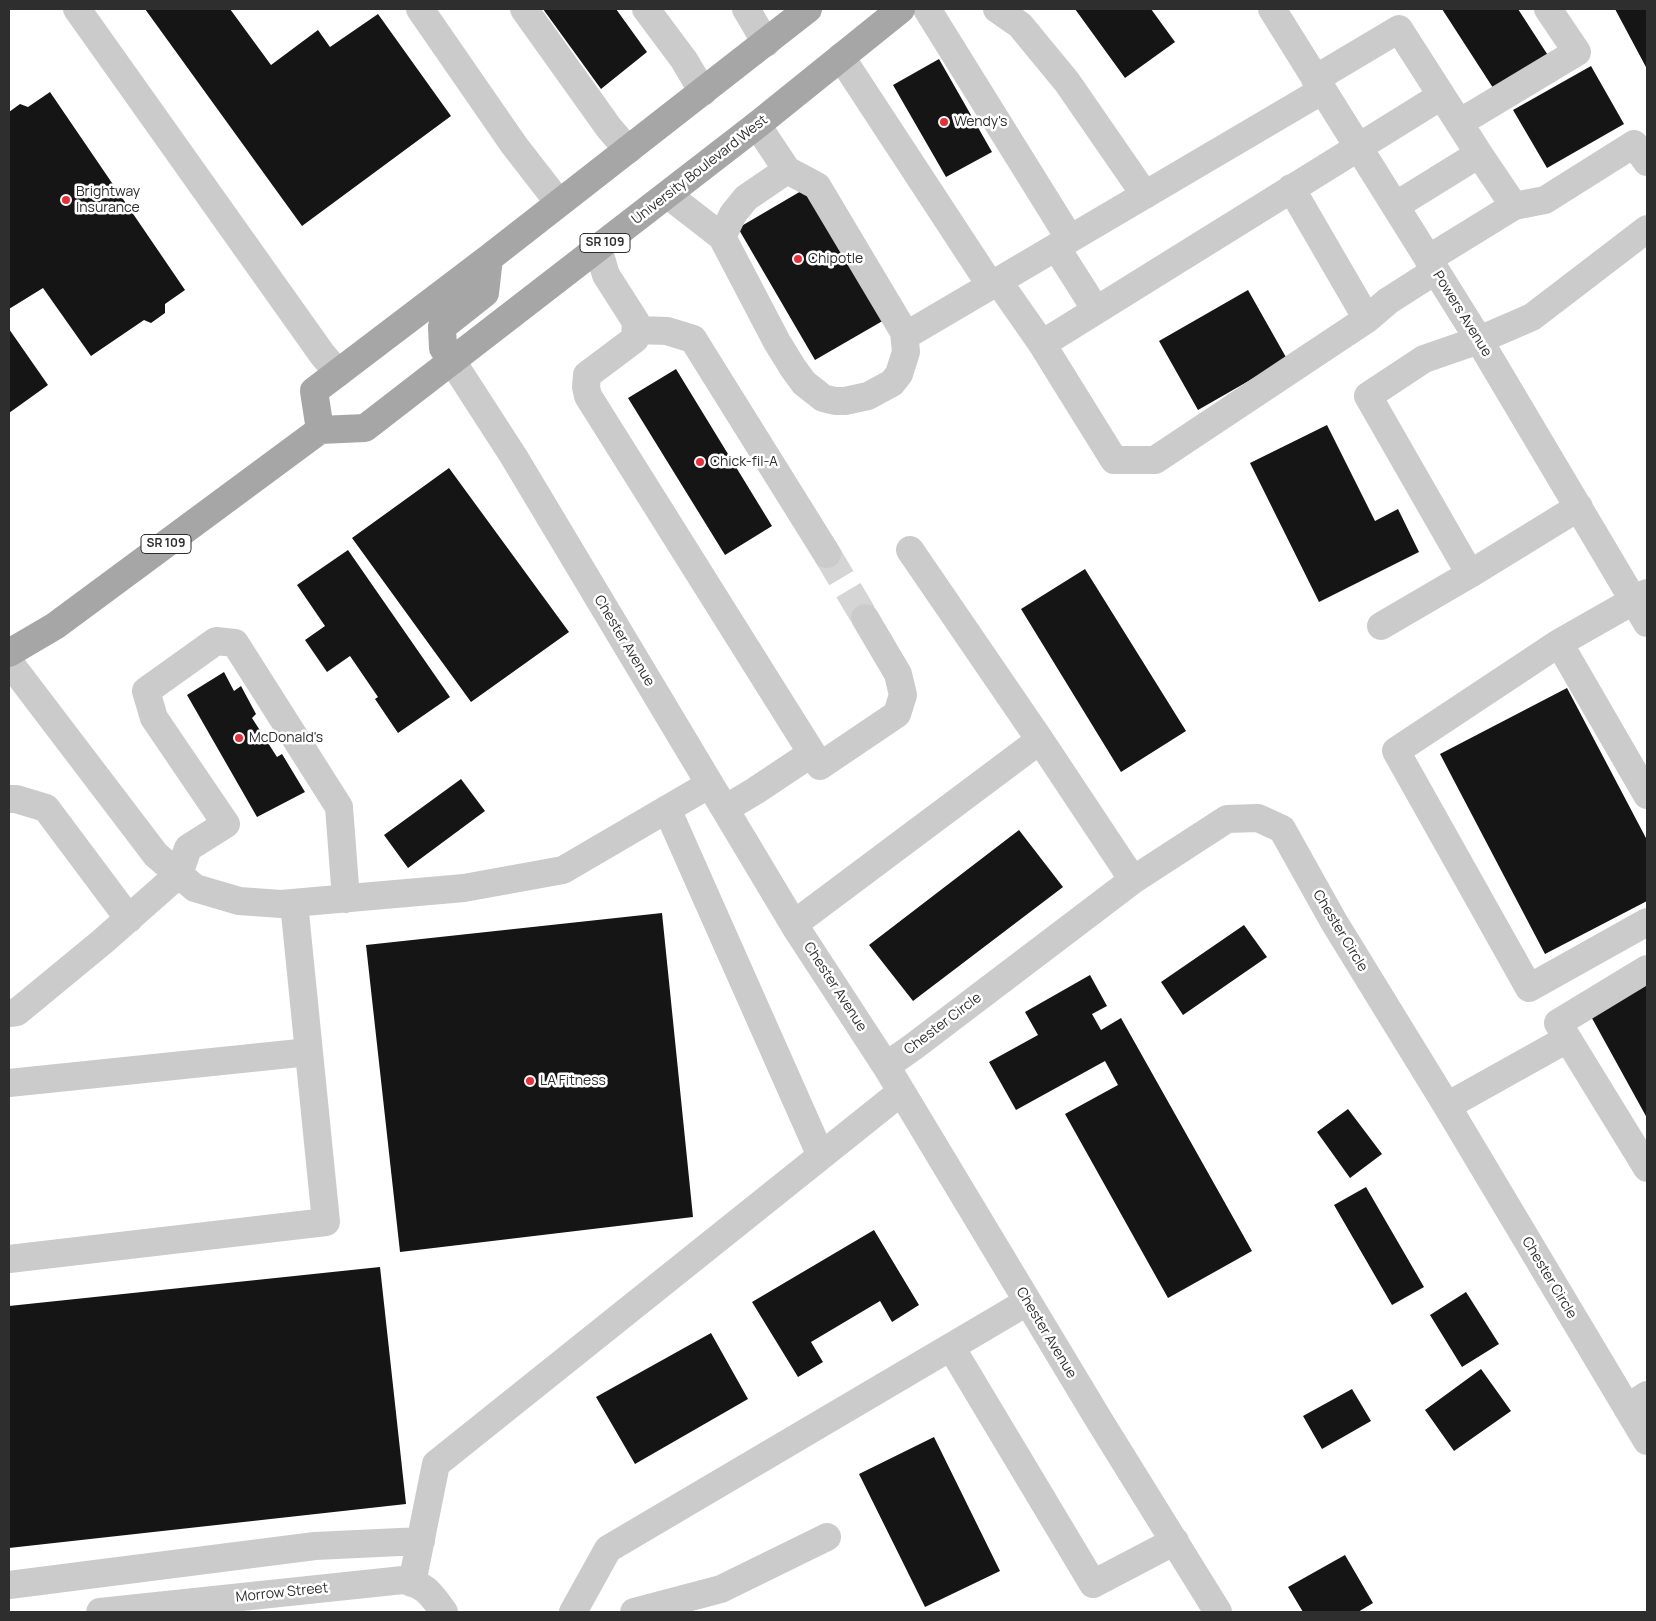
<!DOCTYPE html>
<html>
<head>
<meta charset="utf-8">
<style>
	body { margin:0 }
	#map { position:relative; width:1656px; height:1621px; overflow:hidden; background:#fff; font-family:Manrope,sans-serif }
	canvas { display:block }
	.frame { position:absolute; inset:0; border:10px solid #2e2e2e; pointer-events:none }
</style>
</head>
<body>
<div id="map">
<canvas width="1656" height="1621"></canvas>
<div class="frame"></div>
</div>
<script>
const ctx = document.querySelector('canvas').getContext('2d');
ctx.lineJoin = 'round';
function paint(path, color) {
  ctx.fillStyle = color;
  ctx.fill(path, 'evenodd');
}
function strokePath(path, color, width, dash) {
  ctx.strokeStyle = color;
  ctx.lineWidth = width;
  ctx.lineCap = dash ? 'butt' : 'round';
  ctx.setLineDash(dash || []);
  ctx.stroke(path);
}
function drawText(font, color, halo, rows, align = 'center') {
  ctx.font = font + ' Manrope,sans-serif';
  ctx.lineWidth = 5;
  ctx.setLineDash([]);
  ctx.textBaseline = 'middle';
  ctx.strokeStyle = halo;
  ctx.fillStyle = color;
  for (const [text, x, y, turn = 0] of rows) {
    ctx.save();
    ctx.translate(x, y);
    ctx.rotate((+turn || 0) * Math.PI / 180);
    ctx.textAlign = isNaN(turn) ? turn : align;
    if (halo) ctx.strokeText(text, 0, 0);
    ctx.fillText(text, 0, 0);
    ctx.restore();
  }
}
paint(new Path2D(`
	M 145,9 L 230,9 L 271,65 L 318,30 L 330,47 L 378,14 L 451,116 L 302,226 Z
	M 543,9 L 616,9 L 647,52 L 601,89 Z
	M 1075,9 L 1151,9 L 1175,42 L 1125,78 Z
	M 1442,9 L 1518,9 L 1551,60 L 1497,94 Z
	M 1615,9 L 1647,9 L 1647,69 Z
	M 939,59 L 992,152 L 946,177 L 893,85 Z
	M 1591,66 L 1624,124 L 1547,168 L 1513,110 Z
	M 50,92 L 185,290 L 165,304 L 165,313 L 151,323 L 144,320 L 91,356 L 43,288 L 9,309 L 9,112 L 20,104 L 28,107 Z
	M 808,187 L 886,319 L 815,360 L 738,228 Z
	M 1248,290 L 1287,359 L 1198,410 L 1159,341 Z
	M 9,329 L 48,385 L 9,413 Z
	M 676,369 L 772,526 L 725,555 L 628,398 Z
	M 1327,425 L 1375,521 L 1398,509 L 1419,552 L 1319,602 L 1250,463 Z
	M 449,468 L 569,632 L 471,702 L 352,538 Z
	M 348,550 L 450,697 L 398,733 L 375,699 L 378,697 L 350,656 L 327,672 L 305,640 L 325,626 L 297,585 Z
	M 1085,569 L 1186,731 L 1121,772 L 1021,609 Z
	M 224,672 L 234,691 L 241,686 L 256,714 L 252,718 L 277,757 L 282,754 L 305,792 L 257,817 L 187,695 Z
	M 1567,688 L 1647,840 L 1647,901 L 1545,954 L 1440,754 Z
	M 461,779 L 485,811 L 408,868 L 384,835 Z
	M 1019,830 L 1063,887 L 913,1001 L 869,945 Z
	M 662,913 L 693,1217 L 400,1252 L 366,945 Z
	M 1244,925 L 1267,957 L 1183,1015 L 1161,982 Z
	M 1090,975 L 1107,1006 L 1092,1014 L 1101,1030 L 1121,1018 L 1252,1251 L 1168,1298 L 1065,1114 L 1118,1085 L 1105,1061 L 1016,1110 L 989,1062 L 1038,1035 L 1025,1012 Z
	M 1647,979 L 1647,1118 L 1588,1011 Z
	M 1348,1109 L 1382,1154 L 1350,1178 L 1317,1132 Z
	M 1366,1187 L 1424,1287 L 1392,1305 L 1334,1205 Z
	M 874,1230 L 919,1305 L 892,1322 L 880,1301 L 811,1342 L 823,1362 L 798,1377 L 752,1302 Z
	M 380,1267 L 406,1504 L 9,1548 L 9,1306 Z
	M 1466,1292 L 1499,1344 L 1462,1367 L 1430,1315 Z
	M 711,1333 L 748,1399 L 635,1464 L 596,1397 Z
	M 1481,1369 L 1511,1411 L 1454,1451 L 1425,1410 Z
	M 1352,1389 L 1371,1421 L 1322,1449 L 1303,1416 Z
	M 934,1437 L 1000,1571 L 925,1607 L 859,1474 Z
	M 1345,1555 L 1373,1603 L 1358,1612 L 1303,1612 L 1288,1587 Z`), '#151515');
strokePath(new Path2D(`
	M 827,554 L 865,618`), '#d5d5d5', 28, [28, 14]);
strokePath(new Path2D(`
	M 77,9 L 322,354 L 338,373
	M 420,9 L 514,145 L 559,203
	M 524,9 L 609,128 L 628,150
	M 646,9 L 684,60 L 703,92
	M 746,9 L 766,43
	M 927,9 L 1070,239
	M 997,9 L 1020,25 L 1067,82 L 1145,195
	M 1272,9 L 1479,340 L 1647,623
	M 841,57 L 991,286
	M 1315,79 L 1399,29 L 1479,154
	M 1459,123 L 1577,52 L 1548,9
	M 1291,188 L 1367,319
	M 668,195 L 722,237 L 777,342 L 793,368 L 804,383 L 823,398 L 835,401 L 845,401 L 868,396 L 892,383 L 899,374 L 906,352 L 904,332 L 817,186 L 787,170 L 757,125
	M 1395,206 L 1479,154 L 1514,206 L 1428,259
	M 1514,206 L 1545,200 L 1634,144 L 1647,162
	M 722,237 L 733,214 L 746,198 L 787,170
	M 1056,247 L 1096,310
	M 598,248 L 606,275 L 636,322 L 635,339 L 587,375 L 586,387 L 588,396 L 820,766 L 897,714 L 903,695 L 898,674 L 865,618
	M 998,281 L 1042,344 L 1441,96
	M 636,330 L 667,331 L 693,339 L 827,554
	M 905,336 L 1323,90
	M 1042,344 L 1114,460 L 1155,460 L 1367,319 L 1388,301 L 1435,271
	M 452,361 L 514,457 L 796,928 L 886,1066 L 1099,1420 L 1218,1612
	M 1579,507 L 1470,574 L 1368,396 L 1424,359 L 1479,340 L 1532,317 L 1647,229
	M 910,550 L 1040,740 L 1133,880
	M 1647,593 L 1559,643 L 1396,751 L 1529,988 L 1647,922
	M 1381,626 L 1470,574
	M 1559,643 L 1647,795
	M 9,662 L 156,855 L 195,888 L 239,901 L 281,904 L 464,888 L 563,870 L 710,784
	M 9,799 L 16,799 L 46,808 L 129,919
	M 667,809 L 821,1156
	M 725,809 L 755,791 L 812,753
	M 794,924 L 1040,740
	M 1647,969 L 1558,1023 L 1647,1168
	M 9,1013 L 17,1012 L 102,942 L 179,874 L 188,848 L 226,824 L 154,718 L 146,691 L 216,641 L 235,643 L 339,807 L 346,899
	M 886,1066 L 913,1047 L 1133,880 L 1227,819 L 1258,818 L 1282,829 L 1334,922 L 1447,1106 L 1647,1441
	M 9,1083 L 309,1052
	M 1447,1106 L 1567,1039
	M 9,1259 L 326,1222 L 294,903
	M 951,1347 L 1093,1584 L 1175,1541
	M 1627,1408 L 1647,1395
	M 412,1583 L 436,1464 L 901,1092
	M 9,1585 L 315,1546 L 421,1541
	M 100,1612 L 403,1580 C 427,1586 430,1593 444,1612
	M 573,1612 L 608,1549 L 1027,1302
	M 634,1612 L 721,1589 L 827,1537`), '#cbcbcb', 28);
strokePath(new Path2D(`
	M 452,361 L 443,348 L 442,327 L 485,293 L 489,258
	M 320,430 L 314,391 L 489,258 L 808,9
	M 9,653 L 55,626 L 320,430 L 365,428 L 757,125 L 901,9`), '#a6a6a6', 28);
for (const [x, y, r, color] of [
	[944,122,5,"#e62f38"],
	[66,200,5,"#e62f38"],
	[798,259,5,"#e62f38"],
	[700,462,5,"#e62f38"],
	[239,738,5,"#e62f38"],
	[530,1081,5,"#e62f38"]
]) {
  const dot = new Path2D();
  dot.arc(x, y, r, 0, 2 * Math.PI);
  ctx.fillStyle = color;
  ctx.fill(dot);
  strokePath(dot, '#fff', 2);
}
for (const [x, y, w] of [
	[605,243,50],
	[166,544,50]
]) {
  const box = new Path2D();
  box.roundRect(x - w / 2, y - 9.5, w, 19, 4);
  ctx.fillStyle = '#fff';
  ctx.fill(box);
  strokePath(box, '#2e2e2e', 1);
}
drawText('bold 12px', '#2e2e2e', null, [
	["SR 109",605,243],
	["SR 109",166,544]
]);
drawText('14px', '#2e2e2e', '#fff', [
	["Wendy's",954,122],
	["Brightway",76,192],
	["Insurance",76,208],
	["Chipotle",808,259],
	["Chick-fil-A",710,462],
	["McDonald's",249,738],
	["LA Fitness",540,1081]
], 'left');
drawText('14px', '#2e2e2e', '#fff', [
	["University Boulevard West",700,170,-38],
	["Powers Avenue",1462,314,58],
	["Chester Avenue",624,641,59],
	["Chester Circle",1340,931,59],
	["Chester Avenue",835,987,57],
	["Chester Circle",943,1024,-37],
	["Chester Circle",1549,1278,59],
	["Chester Avenue",1046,1333,59],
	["Morrow Street",282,1593,-6]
]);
</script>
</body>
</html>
